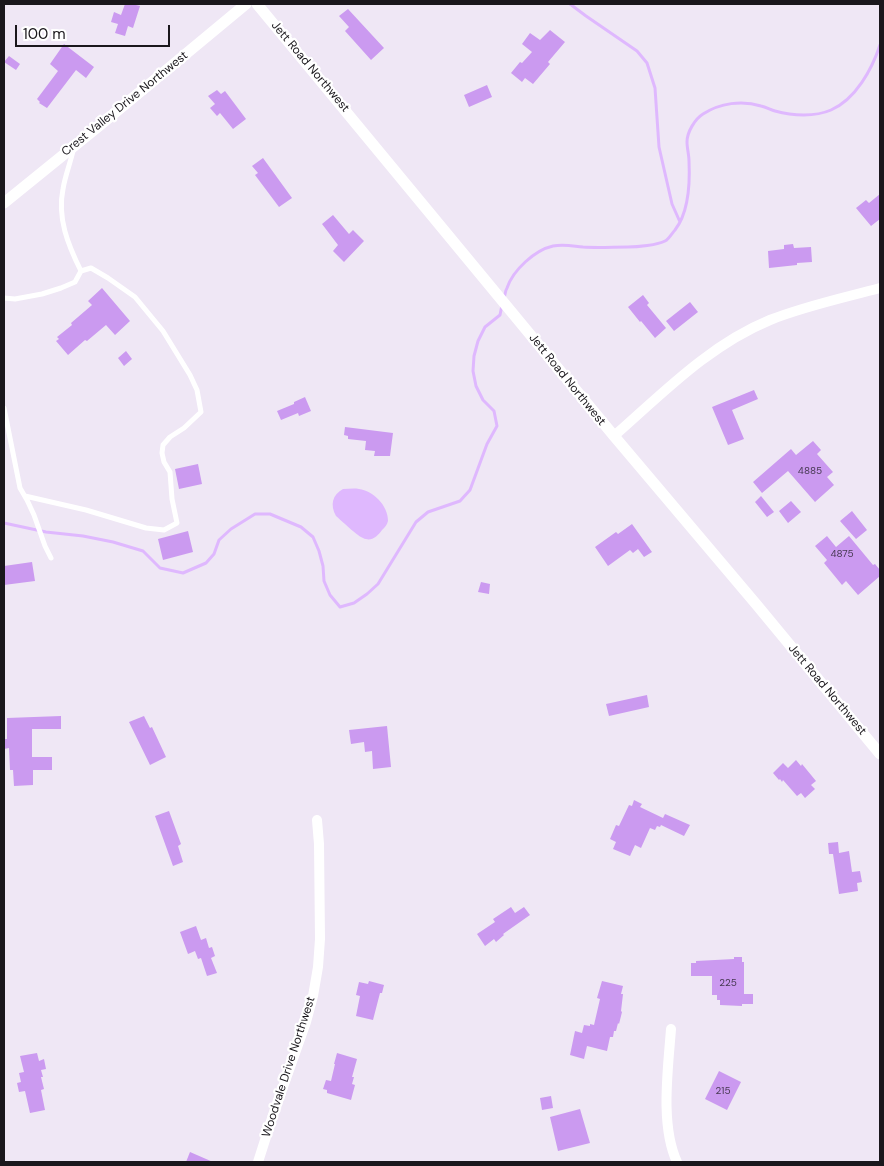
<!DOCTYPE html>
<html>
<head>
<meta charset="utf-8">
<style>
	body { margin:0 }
	#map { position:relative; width:884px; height:1166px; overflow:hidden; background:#efe7f5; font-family:"DM Sans",sans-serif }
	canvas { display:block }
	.frame { position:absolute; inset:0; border:5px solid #1a171c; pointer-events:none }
	.scale { position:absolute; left:15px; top:25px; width:155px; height:22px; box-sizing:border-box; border:2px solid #1a171c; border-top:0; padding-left:6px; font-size:15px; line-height:18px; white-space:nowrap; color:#1a171c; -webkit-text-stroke:4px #fff; paint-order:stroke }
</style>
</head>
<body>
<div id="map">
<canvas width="884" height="1166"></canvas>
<div class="frame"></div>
<div class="scale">100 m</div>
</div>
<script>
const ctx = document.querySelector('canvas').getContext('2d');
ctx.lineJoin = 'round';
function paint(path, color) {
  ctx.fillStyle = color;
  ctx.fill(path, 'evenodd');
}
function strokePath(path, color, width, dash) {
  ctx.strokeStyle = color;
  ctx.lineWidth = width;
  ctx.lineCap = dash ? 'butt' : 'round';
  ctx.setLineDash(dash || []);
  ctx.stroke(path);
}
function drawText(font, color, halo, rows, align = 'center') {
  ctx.font = font + ' "DM Sans",sans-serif';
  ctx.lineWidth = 4.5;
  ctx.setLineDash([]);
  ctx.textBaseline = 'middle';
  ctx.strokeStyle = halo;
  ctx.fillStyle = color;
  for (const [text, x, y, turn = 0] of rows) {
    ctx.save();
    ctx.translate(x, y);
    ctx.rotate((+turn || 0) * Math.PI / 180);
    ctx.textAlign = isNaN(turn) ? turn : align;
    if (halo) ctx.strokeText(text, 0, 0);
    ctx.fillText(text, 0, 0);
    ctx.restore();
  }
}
paint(new Path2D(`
	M 343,489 C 348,489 354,488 359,489 C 373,491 388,505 388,521 C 387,525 385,527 382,530 C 377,537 371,542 363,538 C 356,535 342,521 336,516 C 330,505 332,495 343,489 Z`), '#dfb8fe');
strokePath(new Path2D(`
	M 570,4 L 586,16 L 637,51 L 647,63 L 655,88 L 659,147 L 672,204 L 680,222
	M 504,299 C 505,295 505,291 507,288 C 513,270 535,250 553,246 C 564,244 572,246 583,247 C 598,248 613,247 628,247 C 637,247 658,245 665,241 C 669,239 672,233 675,230 C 689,212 690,182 689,161 C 689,155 687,148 687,142 C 687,132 695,119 703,114 C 720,103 742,100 761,106 C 766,107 771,110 775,111 C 793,116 815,117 831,110 C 856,99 872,69 880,45
	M 4,523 L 46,532 L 83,536 L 113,542 L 143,551 L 160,568 L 183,573 L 206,563 L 214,554 L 219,540 L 231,529 L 255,514 L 270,514 L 301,527 L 313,537 L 319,551 L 323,566 L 324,581 L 330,595 L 340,607 L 354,603 L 367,594 L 378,584 L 416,522 L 428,512 L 460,501 L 470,490 L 487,444 L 497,426 L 494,411 L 483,400 L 476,386 L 473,371 L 474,356 L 478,341 L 485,327 L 500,315 L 502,305`), '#dfb8fe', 3);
paint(new Path2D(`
	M 125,4 L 132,4 L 140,6 L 133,28 L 128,26 L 125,36 L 115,33 L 118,24 L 111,22 L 114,12 L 121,15 Z
	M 348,9 L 384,48 L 371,60 L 345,31 L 349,27 L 339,16 Z
	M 550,30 L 565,42 L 548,62 L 550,64 L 533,84 L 525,78 L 522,82 L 511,73 L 520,62 L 522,63 L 532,52 L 522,44 L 530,33 L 540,40 Z
	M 64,44 L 94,67 L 86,78 L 76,70 L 47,108 L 39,103 L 40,102 L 37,99 L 58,71 L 50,64 Z
	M 9,56 L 20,64 L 16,70 L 4,62 Z
	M 487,85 L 492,97 L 469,107 L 464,95 Z
	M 217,90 L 221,94 L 225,91 L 246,119 L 233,129 L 220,113 L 217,116 L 210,108 L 215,104 L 208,96 Z
	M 263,158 L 292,198 L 279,207 L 255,175 L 258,173 L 252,166 Z
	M 880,194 L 880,219 L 871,226 L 856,208 L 866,200 L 869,203 Z
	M 333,215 L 349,234 L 353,230 L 364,241 L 344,262 L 333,251 L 338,245 L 322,224 Z
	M 793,244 L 794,248 L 811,247 L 812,262 L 797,263 L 797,265 L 769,268 L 768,251 L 784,249 L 784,245 Z
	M 102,288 L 130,321 L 115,335 L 106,325 L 87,341 L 85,340 L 68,355 L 56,341 L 59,339 L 57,337 L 72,325 L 71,323 L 92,305 L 88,301 Z
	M 643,295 L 649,303 L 647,305 L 666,328 L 655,338 L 641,321 L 640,322 L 628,307 Z
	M 690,302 L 698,312 L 674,331 L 666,321 Z
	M 126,351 L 132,359 L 124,366 L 118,358 Z
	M 754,390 L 758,399 L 732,410 L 744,439 L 728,445 L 712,407 Z
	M 305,397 L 311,411 L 299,416 L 298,413 L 281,420 L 277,411 L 294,404 L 294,402 Z
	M 345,427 L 393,433 L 390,456 L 374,456 L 375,451 L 365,450 L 366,441 L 348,439 L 348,436 L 344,435 Z
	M 813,441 L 821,450 L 817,454 L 833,472 L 827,477 L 834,485 L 815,502 L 788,471 L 762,493 L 753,482 L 791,449 L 796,455 Z
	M 198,464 L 202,484 L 179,489 L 175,469 Z
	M 761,496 L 774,512 L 767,517 L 755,502 Z
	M 791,501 L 801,512 L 788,523 L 779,511 Z
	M 852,511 L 867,530 L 856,539 L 840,521 Z
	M 632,524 L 652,552 L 644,557 L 638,549 L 633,553 L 630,550 L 608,566 L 595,547 L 616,532 L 618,534 Z
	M 188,531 L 193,552 L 163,560 L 158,539 Z
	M 827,536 L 836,547 L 849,536 L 873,565 L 875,564 L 880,570 L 880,576 L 858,595 L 846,581 L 842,585 L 824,563 L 827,560 L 815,546 Z
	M 32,562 L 35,581 L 4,585 L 4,566 Z
	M 481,582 L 490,584 L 489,594 L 478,592 Z
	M 647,695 L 649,707 L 609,716 L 606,704 Z
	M 61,716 L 61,729 L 32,729 L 32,757 L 52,757 L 52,770 L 33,770 L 33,785 L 14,786 L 13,770 L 10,770 L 9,748 L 4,749 L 4,739 L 7,739 L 7,718 Z
	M 144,716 L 150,728 L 152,727 L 166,757 L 150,765 L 129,722 Z
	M 387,726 L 391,767 L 373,769 L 372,751 L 365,752 L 364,742 L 351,744 L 349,730 Z
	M 796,760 L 801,766 L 802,764 L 816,781 L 811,785 L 815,789 L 805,798 L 801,793 L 797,796 L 783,780 L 782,782 L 780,779 L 779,780 L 773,773 L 783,763 L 788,768 Z
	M 634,800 L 642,804 L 640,807 L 663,818 L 665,814 L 690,825 L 684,836 L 661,825 L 660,827 L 657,826 L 655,830 L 650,828 L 641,848 L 635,845 L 630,856 L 613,849 L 616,842 L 610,839 L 616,825 L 619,826 L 629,805 L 632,806 Z
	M 169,811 L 181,844 L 178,846 L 183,862 L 173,866 L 155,816 Z
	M 838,842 L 839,853 L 849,851 L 852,872 L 860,871 L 862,882 L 857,883 L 858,891 L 839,894 L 833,854 L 829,854 L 828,843 Z
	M 511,907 L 515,913 L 524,907 L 530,915 L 503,934 L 504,935 L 496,942 L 494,939 L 485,946 L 477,934 L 495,922 L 493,919 Z
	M 196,926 L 201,940 L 206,938 L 209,948 L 212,947 L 215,956 L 211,958 L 217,973 L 207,976 L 201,958 L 198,959 L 195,951 L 188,954 L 180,932 Z
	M 734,957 L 742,957 L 742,962 L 744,962 L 744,994 L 753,994 L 753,1004 L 742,1004 L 742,1006 L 720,1005 L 720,1000 L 717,1000 L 717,995 L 712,995 L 712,976 L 691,976 L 691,963 L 696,963 L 696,961 L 734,959 Z
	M 369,981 L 384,985 L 382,993 L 380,993 L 373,1020 L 356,1016 L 360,996 L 356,995 L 359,982 L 368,984 Z
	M 602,981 L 623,986 L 621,994 L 623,994 L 621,1011 L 622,1012 L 619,1024 L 618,1023 L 616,1031 L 614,1031 L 613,1037 L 610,1037 L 607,1051 L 587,1046 L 584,1059 L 570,1055 L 575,1031 L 582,1033 L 584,1025 L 590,1026 L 590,1024 L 594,1025 L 600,999 L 597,998 Z
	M 37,1053 L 39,1061 L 44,1059 L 46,1069 L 41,1070 L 43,1077 L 41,1077 L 44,1089 L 41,1090 L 45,1110 L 30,1113 L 25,1091 L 19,1092 L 17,1083 L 21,1082 L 19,1073 L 24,1072 L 20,1056 Z
	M 337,1053 L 357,1059 L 352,1077 L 354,1077 L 352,1084 L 355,1085 L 351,1100 L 327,1093 L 327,1090 L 323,1089 L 326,1080 L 331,1081 L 335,1064 L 334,1064 Z
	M 719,1071 L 741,1082 L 727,1110 L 705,1099 Z
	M 551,1096 L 553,1108 L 542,1110 L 540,1098 Z
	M 580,1109 L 590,1143 L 558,1151 L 550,1117 Z
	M 190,1152 L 213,1162 L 186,1162 Z`), '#cb9af0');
strokePath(new Path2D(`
	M 4,298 L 15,299 L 42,294 L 61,288 L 75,282 L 81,271 C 68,245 57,218 63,189 C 65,176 70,164 73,151
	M 4,408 L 20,488 L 27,500 L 34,515 L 45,546 L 51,558
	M 25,496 L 86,510 L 146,528 L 164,530 L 177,523 L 172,499 L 170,472 L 164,462 L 162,453 L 163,445 L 170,437 L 184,428 L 201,412 L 197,390 L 190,375 L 163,331 L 135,297 L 108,278 L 91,268 L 81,271`), '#fff', 5);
strokePath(new Path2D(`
	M 614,436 C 662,394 709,345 770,320 C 805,306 843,298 880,288
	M 671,1029 C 668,1070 660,1125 677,1162
	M 258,1162 L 273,1115 L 306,1022 L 313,996 L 318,967 L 320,939 L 319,844 L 317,820`), '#fff', 10);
strokePath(new Path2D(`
	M 257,4 L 614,436 L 756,604 L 880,754
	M 4,203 L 99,126 L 246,4`), '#fff', 11);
drawText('10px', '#463851', null, [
	["4885",810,471],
	["4875",842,554],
	["225",728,983],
	["215",723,1091]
]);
drawText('12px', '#1a171c', '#fff', [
	["Jett Road Northwest",310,67,50],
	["Crest Valley Drive Northwest",125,104,-39],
	["Jett Road Northwest",567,380,51],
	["Jett Road Northwest",827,690,50],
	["Woodvale Drive Northwest",289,1067,-72]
]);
</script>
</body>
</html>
